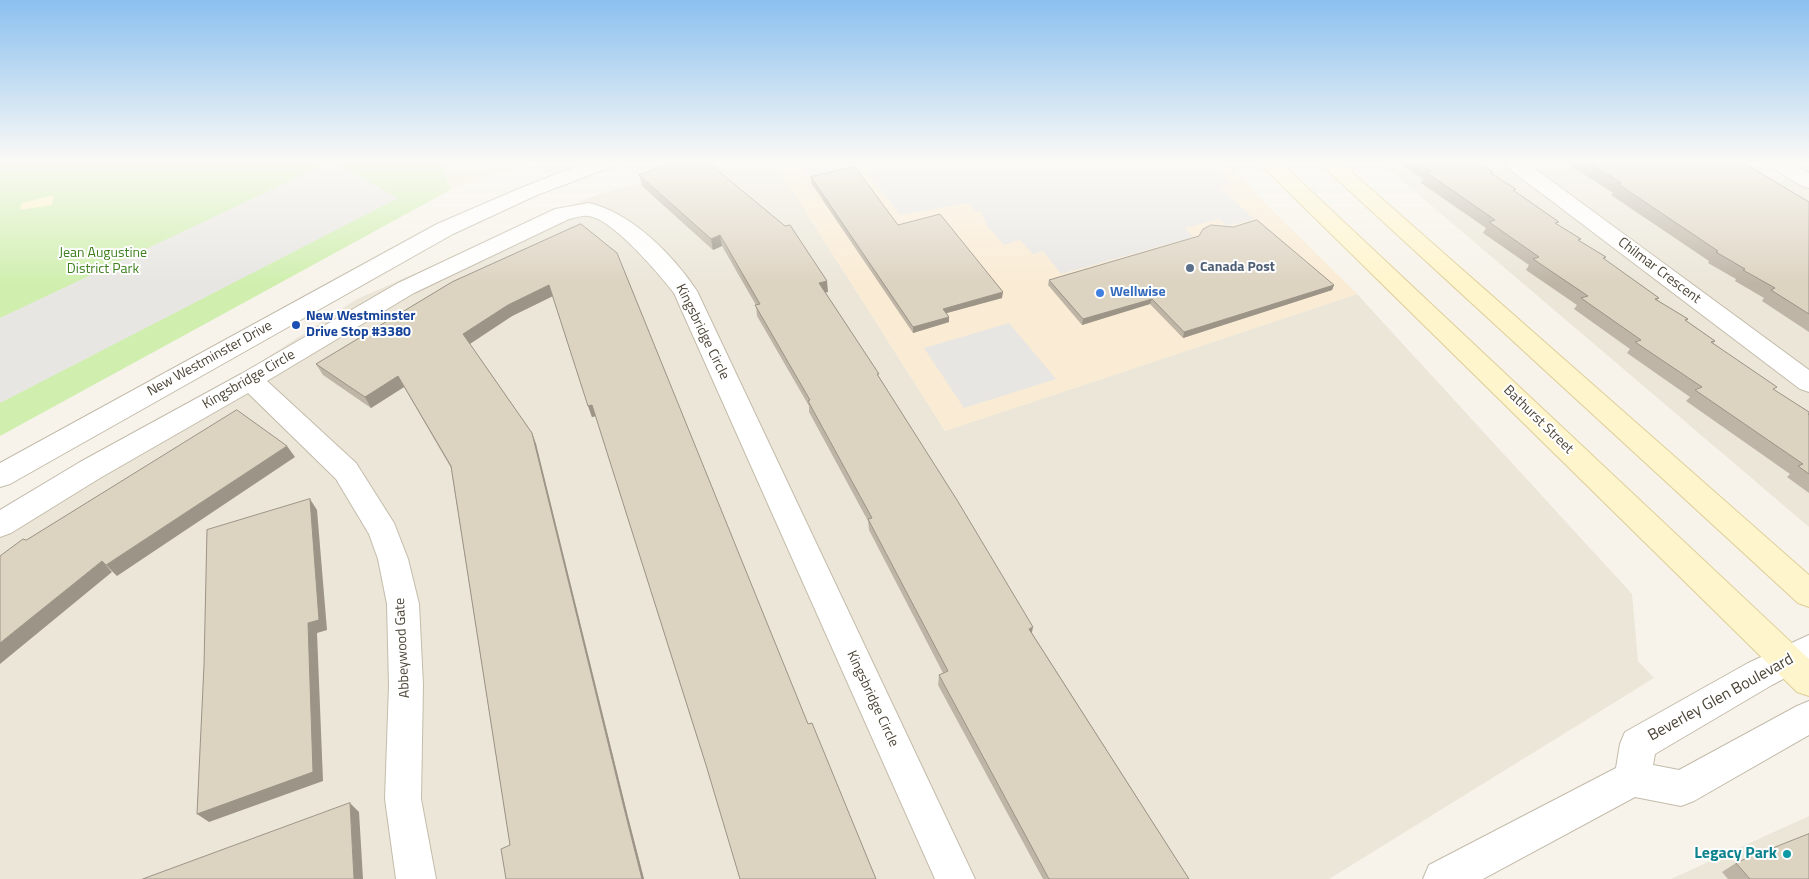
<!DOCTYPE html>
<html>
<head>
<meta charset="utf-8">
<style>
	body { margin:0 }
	canvas { display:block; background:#f7f3ea }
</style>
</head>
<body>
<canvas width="1809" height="879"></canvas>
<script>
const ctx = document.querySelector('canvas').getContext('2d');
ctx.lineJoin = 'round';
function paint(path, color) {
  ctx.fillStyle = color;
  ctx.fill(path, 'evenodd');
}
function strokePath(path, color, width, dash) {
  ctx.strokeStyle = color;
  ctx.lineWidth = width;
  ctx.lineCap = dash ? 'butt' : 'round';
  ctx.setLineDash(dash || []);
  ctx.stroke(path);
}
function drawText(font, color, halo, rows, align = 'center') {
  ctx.font = font + ' "Titillium Web",sans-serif';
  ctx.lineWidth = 4;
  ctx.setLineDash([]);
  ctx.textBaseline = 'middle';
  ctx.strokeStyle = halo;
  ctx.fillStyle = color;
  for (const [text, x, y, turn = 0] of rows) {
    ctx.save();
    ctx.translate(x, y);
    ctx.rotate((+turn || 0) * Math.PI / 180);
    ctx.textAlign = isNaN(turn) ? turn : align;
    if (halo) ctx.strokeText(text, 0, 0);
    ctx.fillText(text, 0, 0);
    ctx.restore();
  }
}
paint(new Path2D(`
	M 727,160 L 773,160 L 945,431 L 1357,294 L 1632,594 L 1638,661 L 1654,678 L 1329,879 L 0,879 L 0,531 L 357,299 L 593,196 Z
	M 1378,160 L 1743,160 L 1780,182 L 1809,166 L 1809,527 Z
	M 1809,816 L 1809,879 L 1671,879 Z`), '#ebe6d8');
paint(new Path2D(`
	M 773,160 L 1222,160 L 1357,294 L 945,431 Z`), '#faebd4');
paint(new Path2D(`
	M 441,160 L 538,160 L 450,190 Z`), '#f1ead3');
paint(new Path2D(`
	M 0,160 L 441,160 L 450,190 L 0,436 Z`), '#d0efaf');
paint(new Path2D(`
	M 54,195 L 52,205 L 20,210 L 21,203 Z`), '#fdf4c4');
paint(new Path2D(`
	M 795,160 L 1208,160 L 1231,183 L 1220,188 L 1254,219 L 1227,226 L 1219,219 L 1185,228 L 1193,237 L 1061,274 L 1043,251 L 1033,254 L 1020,240 L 1004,245 L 987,226 L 981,211 L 976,212 L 968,203 L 900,215 L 865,170 L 882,166 L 880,162 L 807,178 Z
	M 332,161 L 398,198 L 0,403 L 0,318 Z
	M 1009,323 L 1056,379 L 964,408 L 924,348 Z`), '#e8e6e2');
const minor = new Path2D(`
	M 1500,160 L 1523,160 L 1809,370 L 1809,392 L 1800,389 L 1503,164 Z
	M 1762,160 L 1786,160 L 1809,173 L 1809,188 L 1802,186 L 1765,164 Z
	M 589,203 C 632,213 673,255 697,291 L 975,879 L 935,879 L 674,293 C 659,274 612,218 588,216 C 582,215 575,218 569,219 L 414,293 L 267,381 L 356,463 L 394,523 L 408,559 L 419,604 L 423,685 L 421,799 L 436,879 L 396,879 L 385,799 L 389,685 L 387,604 L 378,559 L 369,534 L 336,479 L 248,393 L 100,478 L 11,533 L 0,537 L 0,510 L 80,462 L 241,374 L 398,283 L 555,209 Z`);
const tertiary = new Path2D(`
	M 593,160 L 622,160 L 619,164 L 537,195 L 453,234 L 10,484 L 0,487 L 0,463 L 437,224 L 523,187 Z
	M 1809,635 L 1809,665 L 1772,685 L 1655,754 L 1653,765 L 1679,770 L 1797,706 L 1809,701 L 1809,735 L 1694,801 L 1681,806 L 1635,797 L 1483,879 L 1423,879 L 1429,865 L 1616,768 L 1620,744 L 1625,732 L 1748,663 Z`);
const secondary = new Path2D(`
	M 1256,160 L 1278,160 L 1809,659 L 1809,696 L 1797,692 Z
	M 1316,160 L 1338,160 L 1809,575 L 1809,607 L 1798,603 Z`);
strokePath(minor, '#c4bcab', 2);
strokePath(tertiary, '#c4bcab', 2);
strokePath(secondary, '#dece97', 2);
paint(minor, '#fff');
paint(tertiary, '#fff');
paint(secondary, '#fff5cc');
paint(new Path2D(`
	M 1395,160 L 1474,160 L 1579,241 L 1606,257 L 1604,260 L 1659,298 L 1657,300 L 1688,319 L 1686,321 L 1715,341 L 1713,343 L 1774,390 L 1809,412 L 1809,493 L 1787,477 L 1790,474 L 1686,401 L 1690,397 L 1627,353 L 1630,349 L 1574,309 L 1577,305 L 1526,270 L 1529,265 L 1483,233 L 1486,228 L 1421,183 L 1423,179 Z
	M 1562,160 L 1738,160 L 1809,202 L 1809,332 L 1762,301 L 1764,298 L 1735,281 L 1736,279 L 1708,263 L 1709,261 L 1611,195 L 1613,193 Z
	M 639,175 L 828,292 L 825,292 L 879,377 L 1032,633 L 1189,879 L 1043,879 L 938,685 L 939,675 L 943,673 L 869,530 L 868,521 L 809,412 L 809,406 L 757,316 L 756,305 L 722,246 L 713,250 L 642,186 Z
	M 811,177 L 898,225 L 1002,298 L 947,313 L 949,322 L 913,333 L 811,183 Z
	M 581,224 L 706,765 L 596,416 L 592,417 L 553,296 L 512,316 L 470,344 L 532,433 L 536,444 L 628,817 L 644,879 L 506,879 L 510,845 L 451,468 L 404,387 L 371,408 L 323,375 L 316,364 Z
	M 1049,280 L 1334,285 L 1332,290 L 1183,338 L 1150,304 L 1082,325 L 1048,285 Z
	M 1736,863 L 1809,879 L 1728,879 L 1722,872 Z`), '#beb5a6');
paint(new Path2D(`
	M 720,235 L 722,246 L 713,250 L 711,239 Z
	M 827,281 L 828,292 L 820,294 L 819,283 Z
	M 549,285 L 553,296 L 512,316 L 468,345 L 463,334 L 508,305 Z
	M 1334,285 L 1332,290 L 1183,338 L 1184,332 Z
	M 1003,292 L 1002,298 L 943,314 L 943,309 Z
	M 1152,299 L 1150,304 L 1082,325 L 1083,319 Z
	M 949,317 L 949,322 L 913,333 L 913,327 Z
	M 398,376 L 404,387 L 371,408 L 365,397 Z
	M 592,405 L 596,416 L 592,417 L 588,406 Z
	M 532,433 L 536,444 L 628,817 L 644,879 L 642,879 L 624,808 Z
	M 287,446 L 295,457 L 117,576 L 106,565 Z
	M 310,499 L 317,510 L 327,630 L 317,633 L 323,781 L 209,822 L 197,814 L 308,623 Z
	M 102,561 L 112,572 L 0,664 L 0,643 Z
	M 1033,627 L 1031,637 L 1029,629 Z
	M 350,803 L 359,812 L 363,879 L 354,879 Z`), '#9b9487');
const building = new Path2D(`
	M 679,160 L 705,160 L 785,226 L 790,225 L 827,281 L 819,283 L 879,374 L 877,374 L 957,500 L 1033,627 L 1029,629 L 1189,879 L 1049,879 L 939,675 L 948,671 L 868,519 L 872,518 L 808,401 L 810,400 L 755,305 L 760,304 L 720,235 L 711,239 L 639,175 Z
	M 1415,160 L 1474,160 L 1493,172 L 1490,173 L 1516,189 L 1513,190 L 1559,222 L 1555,223 L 1581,239 L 1578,240 L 1606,257 L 1603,258 L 1659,298 L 1655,299 L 1688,319 L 1685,320 L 1715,341 L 1711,342 L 1777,387 L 1773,389 L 1809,412 L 1809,414 L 1808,414 L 1809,415 L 1809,474 L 1798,466 L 1803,464 L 1695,390 L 1702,387 L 1635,342 L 1641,340 L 1581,298 L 1588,296 L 1533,259 L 1539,257 L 1489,222 L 1495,220 L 1426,172 L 1431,171 Z
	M 1584,160 L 1738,160 L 1809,202 L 1809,314 L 1771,290 L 1775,288 L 1743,270 L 1745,269 L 1716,252 L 1718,251 L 1618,184 L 1621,183 Z
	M 855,167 L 898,225 L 940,214 L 1003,292 L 943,309 L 949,317 L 913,327 L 811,177 Z
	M 1257,220 L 1334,285 L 1184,332 L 1152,299 L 1083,319 L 1049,280 L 1199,236 L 1203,229 L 1211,225 L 1233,227 Z
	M 581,224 L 617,253 L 808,724 L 812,723 L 876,879 L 740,879 L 706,765 L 592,405 L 588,406 L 549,285 L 508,305 L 463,334 L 532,433 L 624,808 L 642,879 L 506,879 L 501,849 L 510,845 L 451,466 L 398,376 L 365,397 L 316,364 L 452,282 Z
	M 237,410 L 287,446 L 106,565 L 102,561 L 0,643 L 0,556 L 23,539 L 26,540 Z
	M 310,499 L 319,620 L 308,623 L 313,772 L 197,814 L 204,665 L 207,530 Z
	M 350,803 L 354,879 L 143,879 Z
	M 1809,834 L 1809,879 L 1750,879 L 1736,863 Z`);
paint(building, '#ddd3c1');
strokePath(building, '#9b9487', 1);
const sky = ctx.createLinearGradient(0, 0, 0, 283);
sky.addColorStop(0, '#8bc0ef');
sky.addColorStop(0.57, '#fbfaf6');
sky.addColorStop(1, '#fbfaf600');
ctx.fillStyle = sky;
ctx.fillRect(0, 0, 1809, 283);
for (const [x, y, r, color] of [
	[1190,268,5,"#5c6f8a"],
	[1100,293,5,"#3f7fe0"],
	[296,325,5,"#1a4fb4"],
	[1787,854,5,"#0f9aa8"]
]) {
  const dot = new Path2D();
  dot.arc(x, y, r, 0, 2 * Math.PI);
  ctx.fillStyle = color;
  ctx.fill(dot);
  strokePath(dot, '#fff', 2);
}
drawText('14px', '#418021', '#fff', [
	["Jean Augustine",103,254],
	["District Park",103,270]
]);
drawText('bold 14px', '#4e5e75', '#fff', [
	["Canada Post",1200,268]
], 'left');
drawText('14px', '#4c4537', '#fff', [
	["Chilmar Crescent",1659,271,37],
	["Kingsbridge Circle",702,332,64],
	["New Westminster Drive",210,359,-29],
	["Kingsbridge Circle",249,380,-30],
	["Bathurst Street",1538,420,44],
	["Abbeywood Gate",403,648,-93],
	["Kingsbridge Circle",872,699,65]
]);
drawText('bold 14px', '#366cbe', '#fff', [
	["Wellwise",1110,293]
], 'left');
drawText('bold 14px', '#164399', '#fff', [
	["New Westminster",306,317],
	["Drive Stop #3380",306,333]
], 'left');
drawText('16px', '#4c4537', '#fff', [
	["Beverley Glen Boulevard",1721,698,-29]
]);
drawText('bold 16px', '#0d838f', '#fff', [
	["Legacy Park",1777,854]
], 'right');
</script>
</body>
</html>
